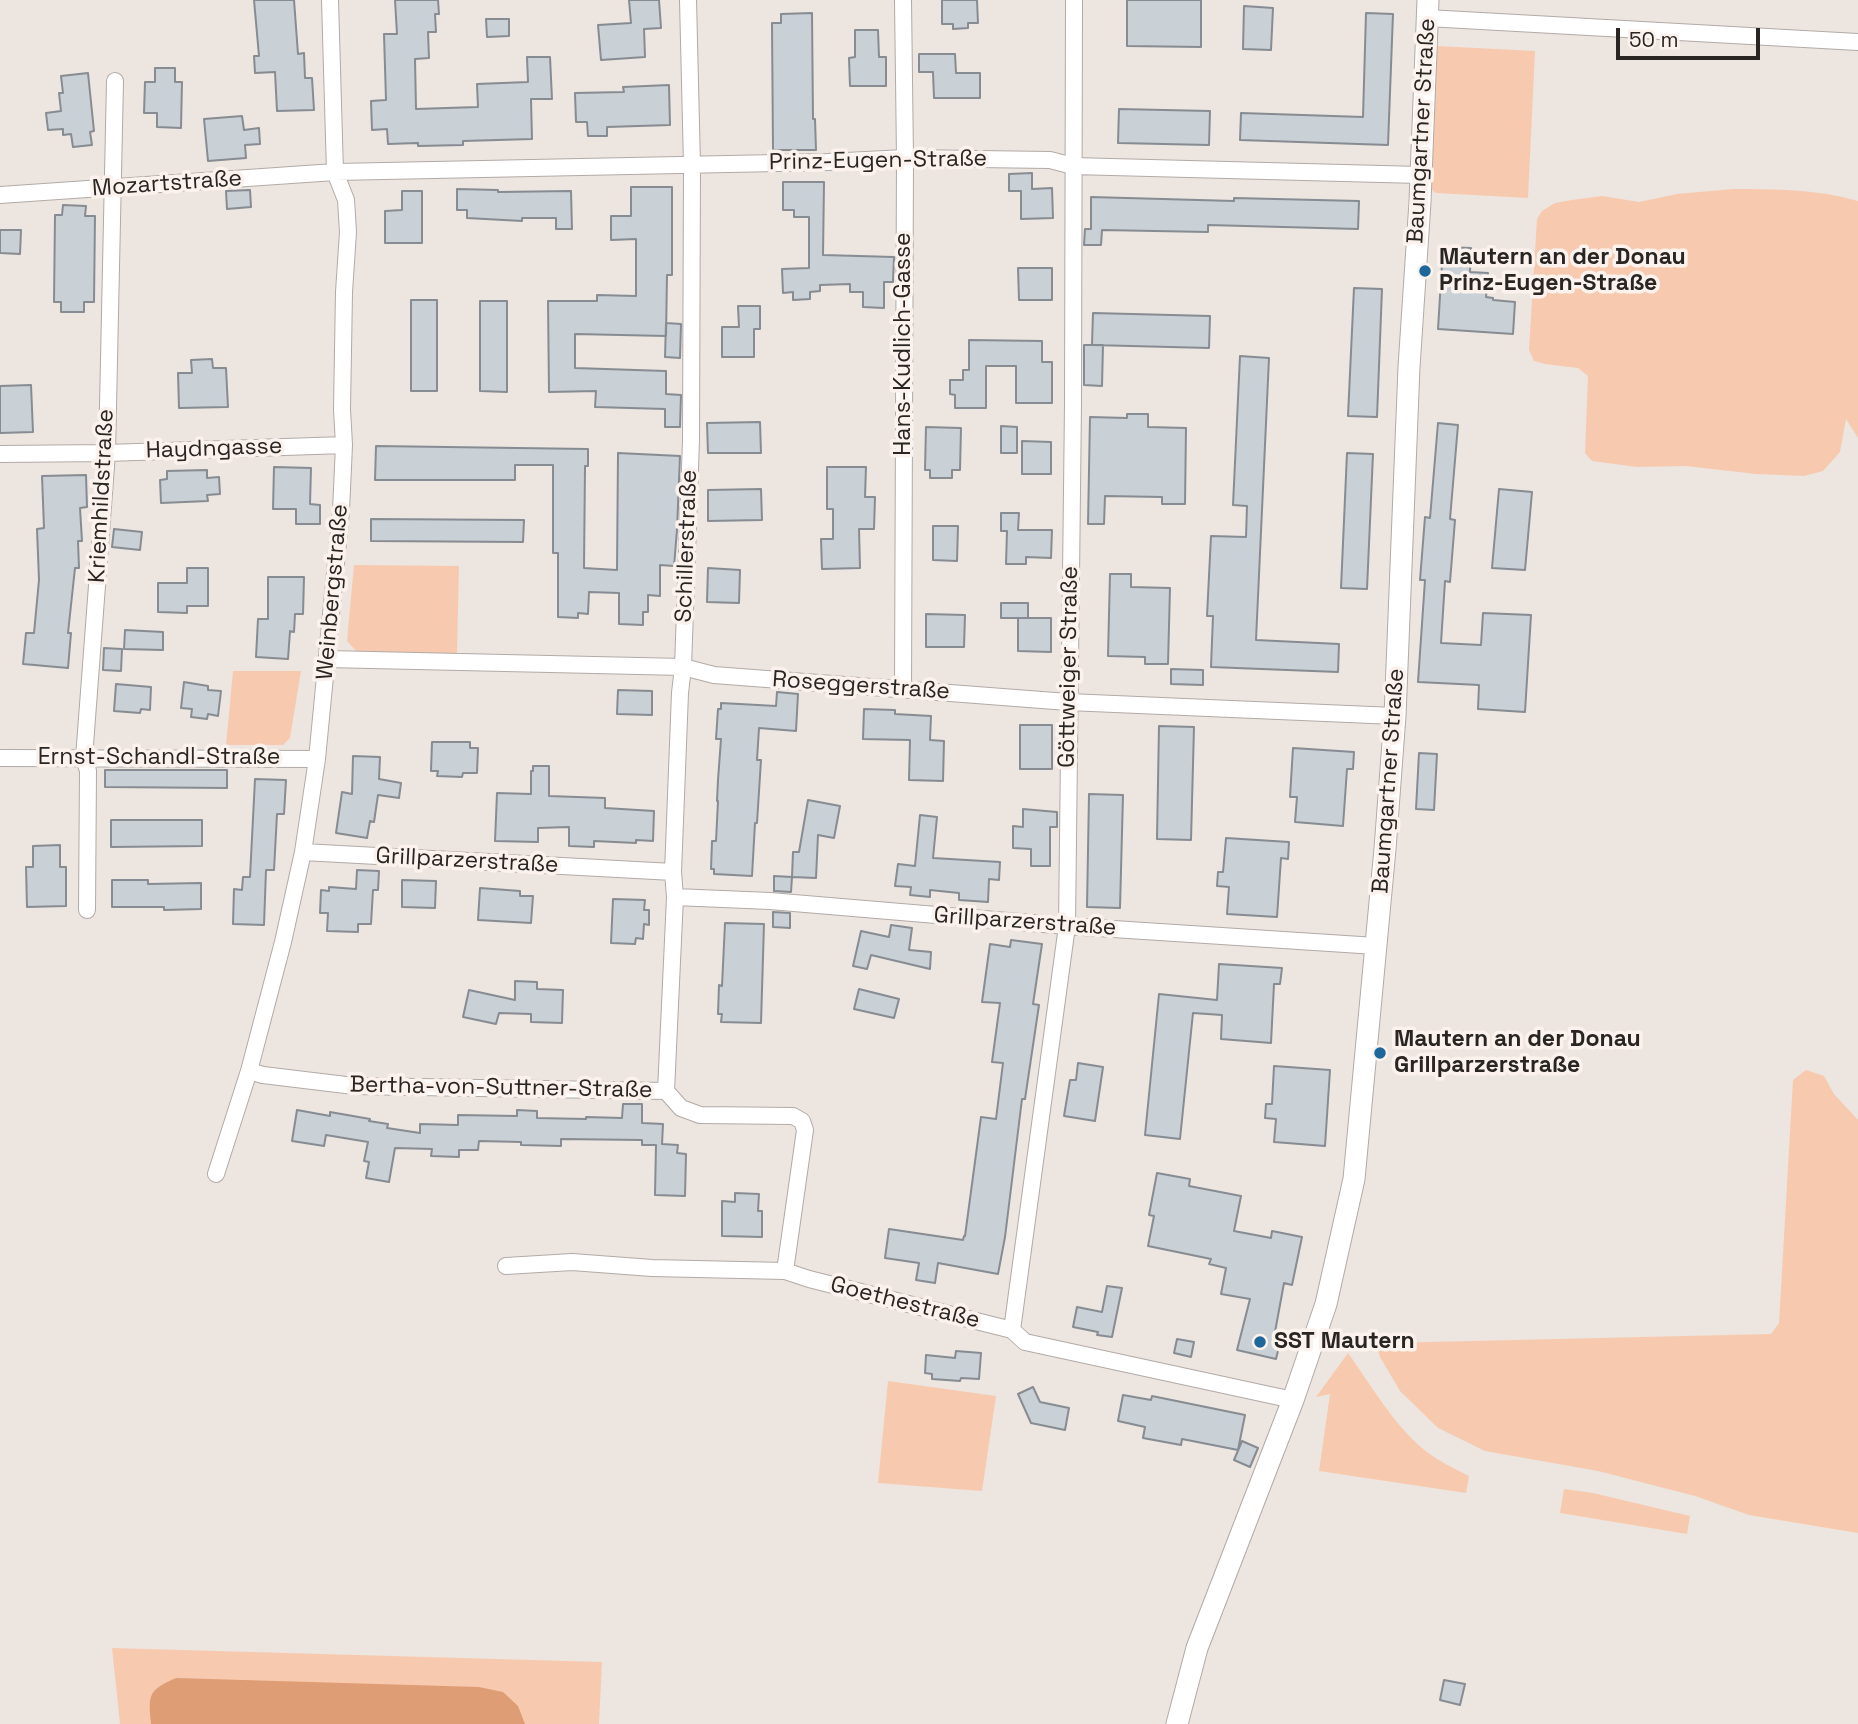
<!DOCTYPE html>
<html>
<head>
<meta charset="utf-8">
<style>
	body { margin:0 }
	#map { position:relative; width:1858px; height:1724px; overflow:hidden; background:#ede5e0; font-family:"Space Grotesk",sans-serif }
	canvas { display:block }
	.scale { position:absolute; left:1616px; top:28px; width:144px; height:32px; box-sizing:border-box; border:4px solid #282523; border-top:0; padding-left:9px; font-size:21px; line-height:24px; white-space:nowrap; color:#282523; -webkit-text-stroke:5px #fbf2ed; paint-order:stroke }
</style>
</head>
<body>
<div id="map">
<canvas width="1858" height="1724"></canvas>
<div class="scale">50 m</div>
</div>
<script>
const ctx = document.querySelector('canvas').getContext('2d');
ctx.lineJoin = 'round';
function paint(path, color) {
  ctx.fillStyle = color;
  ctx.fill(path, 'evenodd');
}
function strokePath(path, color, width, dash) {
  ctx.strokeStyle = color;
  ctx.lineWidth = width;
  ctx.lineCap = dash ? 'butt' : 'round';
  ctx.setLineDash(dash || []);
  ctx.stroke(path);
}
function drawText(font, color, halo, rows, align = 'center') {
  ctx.font = font + ' "Space Grotesk",sans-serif';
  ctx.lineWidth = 7;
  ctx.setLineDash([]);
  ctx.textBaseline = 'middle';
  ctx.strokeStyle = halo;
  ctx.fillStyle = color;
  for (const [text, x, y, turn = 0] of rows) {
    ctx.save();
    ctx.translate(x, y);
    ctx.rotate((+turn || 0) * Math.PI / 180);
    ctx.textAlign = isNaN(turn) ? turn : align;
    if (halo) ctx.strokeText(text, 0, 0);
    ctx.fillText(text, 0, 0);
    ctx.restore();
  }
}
paint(new Path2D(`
	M 1437,46 L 1535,51 L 1528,198 L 1436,193 L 1431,189 Z
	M 1733,189 C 1775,189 1817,189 1858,201 L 1858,438 L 1846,419 L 1840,452 L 1823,471 L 1804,476 L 1756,474 L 1686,466 L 1637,467 L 1592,461 L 1585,453 L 1588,376 L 1578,368 L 1545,364 L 1534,361 L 1529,350 L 1537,219 L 1542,211 L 1555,203 L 1572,200 L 1602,196 L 1639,202 L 1677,194 Z
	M 354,565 L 459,566 L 457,654 L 357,652 L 347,641 Z
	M 233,671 L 301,671 L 290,738 L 283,745 L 226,745 Z
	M 1806,1070 L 1824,1076 L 1834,1094 L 1858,1120 L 1858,1533 L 1749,1515 L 1695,1496 L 1598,1471 L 1485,1451 L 1438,1428 L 1400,1391 L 1380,1357 L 1378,1351 L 1381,1346 L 1386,1343 L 1771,1334 L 1779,1323 L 1793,1080 Z
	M 1348,1353 C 1371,1385 1392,1422 1422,1448 C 1436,1460 1453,1468 1469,1476 L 1466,1493 L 1319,1471 L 1330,1394 L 1316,1397 Z
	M 888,1381 L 996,1396 L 982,1491 L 878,1483 Z
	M 1564,1489 L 1593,1493 L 1690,1516 L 1687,1534 L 1560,1513 Z
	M 112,1648 L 602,1662 L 599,1724 L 120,1724 Z`), '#f7caaf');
paint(new Path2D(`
	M 176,1678 L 479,1687 L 503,1692 L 518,1706 L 525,1724 L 151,1724 C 148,1695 148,1690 176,1678 Z`), '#de9d74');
const building = new Path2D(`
	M 254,0 L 294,0 L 298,54 L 304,53 L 305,78 L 312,78 L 314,110 L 277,111 L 275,72 L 255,73 L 254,56 L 259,56 Z
	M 395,0 L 438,0 L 439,14 L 435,14 L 436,32 L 428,32 L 429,58 L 415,59 L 416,109 L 478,107 L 477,84 L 528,82 L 527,57 L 550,57 L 552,99 L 531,99 L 532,139 L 463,141 L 463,145 L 418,146 L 418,143 L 388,144 L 387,129 L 372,130 L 371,101 L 386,100 L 384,34 L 397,34 Z
	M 629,0 L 659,0 L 661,28 L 644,29 L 645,57 L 601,60 L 598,25 L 631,23 Z
	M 942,0 L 977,0 L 978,23 L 968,23 L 968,28 L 953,29 L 953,24 L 942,24 Z
	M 1127,0 L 1201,0 L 1201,47 L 1127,46 Z
	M 1244,6 L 1273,8 L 1271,50 L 1243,49 Z
	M 812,13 L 813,119 L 815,119 L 816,150 L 773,150 L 772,23 L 781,23 L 781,14 Z
	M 1366,13 L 1393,14 L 1388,145 L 1240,140 L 1241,113 L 1363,117 Z
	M 486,19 L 509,19 L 509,36 L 487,37 Z
	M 855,30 L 878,30 L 879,57 L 886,57 L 886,86 L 850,86 L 849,58 L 855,57 Z
	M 919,54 L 955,54 L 956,73 L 980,73 L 980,98 L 934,98 L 933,72 L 919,72 Z
	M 155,68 L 175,68 L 175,82 L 182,82 L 181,128 L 157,127 L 157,113 L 144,113 L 145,82 L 155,82 Z
	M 88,73 L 94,131 L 90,132 L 92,145 L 73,147 L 71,134 L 63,135 L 63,129 L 48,130 L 46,113 L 61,111 L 59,93 L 63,93 L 61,76 Z
	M 669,85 L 670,125 L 607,127 L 607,136 L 588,136 L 587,122 L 576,122 L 575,93 L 624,92 L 623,87 Z
	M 1119,109 L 1210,111 L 1209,145 L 1118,143 Z
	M 242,116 L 244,130 L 259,128 L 260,144 L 245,145 L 246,158 L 208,161 L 204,119 Z
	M 1032,173 L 1032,189 L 1052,188 L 1053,218 L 1021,219 L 1021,191 L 1009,191 L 1009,174 Z
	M 783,182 L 824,182 L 823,255 L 894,257 L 893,282 L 884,282 L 884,308 L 863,307 L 863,292 L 850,292 L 850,284 L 820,285 L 820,291 L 810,292 L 810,299 L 793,300 L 793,292 L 783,293 L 782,269 L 809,268 L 809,217 L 794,217 L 794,210 L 783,210 Z
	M 631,187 L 672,187 L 672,275 L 667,275 L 666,336 L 575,334 L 575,368 L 666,371 L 666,394 L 681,395 L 680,427 L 665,427 L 665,409 L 595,407 L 596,391 L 549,392 L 548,301 L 597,301 L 597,295 L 636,296 L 636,239 L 611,240 L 611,216 L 631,216 Z
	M 457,189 L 498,190 L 498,192 L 571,191 L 572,229 L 556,229 L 556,218 L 522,218 L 522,221 L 467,218 L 467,210 L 457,210 Z
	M 250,190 L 251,207 L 227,209 L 226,191 Z
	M 402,191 L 422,191 L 422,243 L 385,243 L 385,211 L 402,210 Z
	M 1091,197 L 1234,201 L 1234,198 L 1359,201 L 1358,229 L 1208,225 L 1208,232 L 1102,230 L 1101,245 L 1084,245 L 1085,229 L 1091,229 Z
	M 63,205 L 86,206 L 85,216 L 95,216 L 94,302 L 84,302 L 84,312 L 61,312 L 61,302 L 54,302 L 55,215 L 62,215 Z
	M 0,230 L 21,230 L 20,254 L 0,253 Z
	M 1443,247 L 1471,248 L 1470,272 L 1488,273 L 1486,297 L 1493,298 L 1493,300 L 1515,302 L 1513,334 L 1438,329 Z
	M 1018,268 L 1052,268 L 1052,300 L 1019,300 Z
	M 1354,288 L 1382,289 L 1377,417 L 1348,416 Z
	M 411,300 L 437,300 L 437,391 L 411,391 Z
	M 480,301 L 507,301 L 507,392 L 480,391 Z
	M 738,306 L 760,306 L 760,329 L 754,329 L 754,357 L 722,357 L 722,327 L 739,327 Z
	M 1093,313 L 1210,316 L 1209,348 L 1092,345 Z
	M 666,323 L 681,324 L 680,358 L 665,357 Z
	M 969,340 L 1042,341 L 1042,362 L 1052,362 L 1052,403 L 1016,403 L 1016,366 L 986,366 L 986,408 L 955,408 L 955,395 L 950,394 L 950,380 L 963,380 L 963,370 L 969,370 Z
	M 1084,345 L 1103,345 L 1102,386 L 1084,385 Z
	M 1240,356 L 1269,358 L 1256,640 L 1339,644 L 1338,672 L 1211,667 L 1213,616 L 1207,616 L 1211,536 L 1246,537 L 1247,506 L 1233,505 Z
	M 212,359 L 213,368 L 226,368 L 228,407 L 179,408 L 178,373 L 192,373 L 191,360 Z
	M 31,385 L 33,432 L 0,433 L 0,386 Z
	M 1127,414 L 1148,414 L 1148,427 L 1186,428 L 1185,504 L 1162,504 L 1162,497 L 1105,496 L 1104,524 L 1088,524 L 1090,417 L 1127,418 Z
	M 760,422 L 761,453 L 708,453 L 707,423 Z
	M 1438,423 L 1458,425 L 1450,519 L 1455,520 L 1450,582 L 1445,581 L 1441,643 L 1481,645 L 1483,613 L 1531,615 L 1525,712 L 1478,709 L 1479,685 L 1418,682 L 1425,580 L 1420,580 L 1425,517 L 1430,518 Z
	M 1001,426 L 1017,427 L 1017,453 L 1001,453 Z
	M 926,427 L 961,428 L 960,470 L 952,470 L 952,478 L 930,478 L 930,470 L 925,470 Z
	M 1022,441 L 1051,442 L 1051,474 L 1022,474 Z
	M 376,446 L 588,449 L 588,466 L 585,466 L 584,568 L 617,570 L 618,453 L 680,456 L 677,530 L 674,566 L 660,565 L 660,596 L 648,595 L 648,612 L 643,612 L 643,625 L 619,624 L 619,593 L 589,592 L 588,614 L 578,613 L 578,618 L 558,617 L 558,553 L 553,553 L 553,465 L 515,465 L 515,480 L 375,480 Z
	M 1347,453 L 1373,454 L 1367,589 L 1341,588 Z
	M 274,467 L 311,468 L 310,504 L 320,505 L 320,524 L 296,524 L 296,509 L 273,509 Z
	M 827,467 L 866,467 L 865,497 L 875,497 L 874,529 L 859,529 L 860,568 L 822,569 L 821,539 L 833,539 L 833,509 L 827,509 Z
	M 207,470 L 207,478 L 219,477 L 220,494 L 207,495 L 208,501 L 161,503 L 160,480 L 167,479 L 167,471 Z
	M 86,475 L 87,507 L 80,508 L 82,541 L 78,541 L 79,568 L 75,568 L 68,633 L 71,633 L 68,668 L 23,664 L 26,633 L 34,633 L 39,580 L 37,529 L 44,528 L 42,476 Z
	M 761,489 L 762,520 L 708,521 L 708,490 Z
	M 1499,489 L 1532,492 L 1525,570 L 1492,568 Z
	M 1001,513 L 1019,513 L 1018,530 L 1052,530 L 1051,558 L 1026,557 L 1026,564 L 1006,564 L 1007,531 L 1001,531 Z
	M 371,519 L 524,520 L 523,542 L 371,541 Z
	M 933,526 L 958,526 L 957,561 L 933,560 Z
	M 114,529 L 142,532 L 140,550 L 112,547 Z
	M 187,568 L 208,568 L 208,606 L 187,606 L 187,613 L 158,612 L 158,583 L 187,583 Z
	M 708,568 L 740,570 L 739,603 L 707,602 Z
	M 1110,574 L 1131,574 L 1131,587 L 1170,588 L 1168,664 L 1145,664 L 1145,657 L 1108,656 Z
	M 268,577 L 304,577 L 303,614 L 295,614 L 294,632 L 290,631 L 288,659 L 256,657 L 258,619 L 268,619 Z
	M 1001,603 L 1028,603 L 1028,618 L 1001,618 Z
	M 926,614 L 965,615 L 964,647 L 926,647 Z
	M 1018,618 L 1051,618 L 1051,652 L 1018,651 Z
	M 125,630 L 163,632 L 163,650 L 124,649 Z
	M 104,648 L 122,649 L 121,671 L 103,670 Z
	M 1171,669 L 1203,670 L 1203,685 L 1171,684 Z
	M 184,682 L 208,686 L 208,690 L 221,691 L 218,716 L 208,714 L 207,719 L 191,717 L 192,709 L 181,708 Z
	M 116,684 L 151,687 L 150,710 L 141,709 L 140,713 L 114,711 Z
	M 618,690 L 652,691 L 652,715 L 617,714 Z
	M 777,692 L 798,694 L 796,731 L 759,728 L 757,760 L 761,760 L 757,823 L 755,823 L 752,876 L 714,874 L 714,869 L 711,869 L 712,841 L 716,841 L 718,801 L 717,801 L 718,780 L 721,739 L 716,739 L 718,709 L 721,709 L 721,703 L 776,706 Z
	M 864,709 L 895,710 L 895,714 L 931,716 L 930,740 L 944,741 L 943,781 L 909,780 L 910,740 L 863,739 Z
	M 1020,725 L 1052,725 L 1052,769 L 1020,769 Z
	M 1159,726 L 1194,727 L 1191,840 L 1157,839 Z
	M 432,742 L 470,742 L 470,748 L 478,748 L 477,773 L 463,773 L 462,777 L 437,776 L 438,771 L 431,771 Z
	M 1293,748 L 1354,752 L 1353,769 L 1347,769 L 1343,826 L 1295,822 L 1297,797 L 1290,797 Z
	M 1419,753 L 1437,754 L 1434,810 L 1416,809 Z
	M 353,756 L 380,757 L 379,779 L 401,783 L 399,798 L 378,795 L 374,822 L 370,821 L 367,838 L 336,833 L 342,792 L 352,794 Z
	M 533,766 L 549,766 L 549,796 L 605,798 L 605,808 L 654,811 L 653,841 L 636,840 L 636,843 L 594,841 L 594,847 L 569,846 L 569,827 L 538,828 L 538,842 L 495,841 L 497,793 L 531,794 L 531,771 L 533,771 Z
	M 105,770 L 227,770 L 227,788 L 105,787 Z
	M 255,779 L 286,780 L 284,814 L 277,814 L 274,870 L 266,870 L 264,925 L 233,924 L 234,889 L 242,890 L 243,877 L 250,877 Z
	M 1089,794 L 1123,795 L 1120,908 L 1087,907 Z
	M 808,800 L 840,806 L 834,838 L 818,835 L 816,878 L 792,877 L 793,852 L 799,852 Z
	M 1023,809 L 1057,812 L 1057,827 L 1050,827 L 1050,866 L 1031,866 L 1031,849 L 1013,848 L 1013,826 L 1023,827 Z
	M 920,815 L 937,817 L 933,858 L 1000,862 L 999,880 L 989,879 L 988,902 L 959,900 L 959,893 L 930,890 L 930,897 L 910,895 L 911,887 L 895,886 L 898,864 L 915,866 Z
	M 111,820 L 202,820 L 202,846 L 111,847 Z
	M 1226,838 L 1289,842 L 1288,859 L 1281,858 L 1277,917 L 1227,914 L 1229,887 L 1217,886 L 1218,872 L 1223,872 Z
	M 60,845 L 60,867 L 66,867 L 66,906 L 27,907 L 26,867 L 33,867 L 33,846 Z
	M 357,870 L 379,871 L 378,890 L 373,890 L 371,924 L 358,924 L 358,932 L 327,931 L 328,913 L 320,913 L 321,890 L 329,891 L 329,887 L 356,889 Z
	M 774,876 L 792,877 L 791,892 L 774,891 Z
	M 112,880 L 148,880 L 148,884 L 201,883 L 201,909 L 164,910 L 164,907 L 112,907 Z
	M 402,880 L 436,881 L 435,908 L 402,907 Z
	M 480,888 L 520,891 L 520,896 L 533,896 L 531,923 L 478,920 Z
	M 613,899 L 645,900 L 644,910 L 649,910 L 649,925 L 644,924 L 643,939 L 636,938 L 635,944 L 611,943 Z
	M 773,912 L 790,913 L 790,928 L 773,927 Z
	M 725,923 L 764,924 L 761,1023 L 721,1022 L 722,1014 L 718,1014 L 719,985 L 722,986 Z
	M 891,925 L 912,928 L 909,950 L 931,952 L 930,969 L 871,955 L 867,969 L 853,966 L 861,931 L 889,937 Z
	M 1011,940 L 1042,944 L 1033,1004 L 1039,1005 L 1025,1099 L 1022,1099 L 1005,1237 L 998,1274 L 938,1263 L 935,1283 L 916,1280 L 919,1263 L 885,1258 L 889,1229 L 963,1240 L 964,1236 L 965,1236 L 981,1117 L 996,1119 L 1003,1063 L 992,1062 L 1000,1003 L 982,1002 L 990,944 L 1010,947 Z
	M 1219,964 L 1282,968 L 1280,984 L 1274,984 L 1271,1043 L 1221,1039 L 1222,1015 L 1193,1013 L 1180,1139 L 1145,1135 L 1159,994 L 1217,1000 Z
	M 515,981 L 537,982 L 537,989 L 563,990 L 562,1023 L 531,1022 L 531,1014 L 499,1013 L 496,1024 L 463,1017 L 469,990 L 515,1000 Z
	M 859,989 L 899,999 L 894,1018 L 854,1009 Z
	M 1078,1063 L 1103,1067 L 1095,1121 L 1064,1116 L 1070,1080 L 1076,1080 Z
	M 1274,1066 L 1330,1070 L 1325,1146 L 1274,1142 L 1276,1119 L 1265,1118 L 1266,1104 L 1272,1104 Z
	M 623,1104 L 642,1104 L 642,1123 L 663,1124 L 662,1144 L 678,1145 L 677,1153 L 686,1154 L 685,1196 L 655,1195 L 656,1145 L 642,1145 L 642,1140 L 561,1139 L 561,1146 L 521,1145 L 521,1142 L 479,1141 L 478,1150 L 459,1150 L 459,1157 L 431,1156 L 432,1149 L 395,1148 L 389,1182 L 366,1178 L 369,1162 L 364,1161 L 368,1142 L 326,1135 L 324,1146 L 292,1141 L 297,1110 L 330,1116 L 330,1112 L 370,1119 L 369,1121 L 388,1124 L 387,1128 L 420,1133 L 420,1124 L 458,1125 L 458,1115 L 517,1116 L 517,1110 L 537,1111 L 537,1118 L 586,1119 L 586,1117 L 622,1118 Z
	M 1157,1173 L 1190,1179 L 1189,1186 L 1241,1196 L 1234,1231 L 1271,1238 L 1272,1231 L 1302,1237 L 1292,1285 L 1284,1283 L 1275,1332 L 1282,1334 L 1276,1359 L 1237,1350 L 1250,1299 L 1221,1294 L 1226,1268 L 1209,1264 L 1211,1259 L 1148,1246 L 1154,1216 L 1149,1215 Z
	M 735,1193 L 759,1194 L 758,1211 L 762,1211 L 762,1237 L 722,1236 L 722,1201 L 735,1202 Z
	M 1107,1286 L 1122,1288 L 1112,1337 L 1097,1335 L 1098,1332 L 1073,1327 L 1077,1307 L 1102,1312 Z
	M 1177,1339 L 1194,1342 L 1191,1357 L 1174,1353 Z
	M 956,1351 L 981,1353 L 979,1379 L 961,1378 L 960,1381 L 932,1379 L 932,1374 L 925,1373 L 926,1355 L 955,1358 Z
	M 1033,1387 L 1040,1402 L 1069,1408 L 1065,1430 L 1031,1423 L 1018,1394 Z
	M 1123,1395 L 1151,1400 L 1152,1396 L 1245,1415 L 1238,1450 L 1182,1439 L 1181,1445 L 1143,1438 L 1145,1427 L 1118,1421 Z
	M 1242,1441 L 1258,1448 L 1250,1467 L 1234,1460 Z
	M 1444,1680 L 1465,1684 L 1460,1705 L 1440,1700 Z`);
paint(building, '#c9d0d6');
strokePath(building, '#868c92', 2);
const street = new Path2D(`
	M 1427,18 L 1858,42
	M 0,195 L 335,172 L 827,162 L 905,158 L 1050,160 L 1073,166 L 1420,175
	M 0,454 L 107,453 L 344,445
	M 327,659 L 683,667 L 714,675 L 1068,702 L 1395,716
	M 903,688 L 905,158 L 903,0
	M 0,758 L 317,759
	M 303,852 L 673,872
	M 675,897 L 770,901 L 1067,926 L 1376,946
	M 87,910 L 88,771 L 84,758 L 107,453 L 115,81
	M 249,1071 L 263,1075 L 354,1086 L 666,1091 L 681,1108 L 700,1115 L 793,1116 L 802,1121 L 805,1130 L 785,1271
	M 666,1091 L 675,897 L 673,872 L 680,693 L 683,667 L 691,440 L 692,165 L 688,0
	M 216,1174 L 249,1071 L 283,942 L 303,852 L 317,759 L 341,511 L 344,445 L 342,409 L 344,292 L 348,232 L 346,200 L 335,172 L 330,0
	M 506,1266 L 572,1262 L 652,1268 L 785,1271 L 809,1279 L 1012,1330 L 1025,1342 L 1293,1400
	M 1012,1330 L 1067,926 L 1073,403 L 1074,0`);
const secondary = new Path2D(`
	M 1177,1724 L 1197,1648 L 1293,1400 L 1326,1304 L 1354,1179 L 1385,849 L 1395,716 L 1409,367 L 1420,202 L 1428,0`);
strokePath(street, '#b2aaa6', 18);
strokePath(secondary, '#b2aaa6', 23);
strokePath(street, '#fff', 16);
strokePath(secondary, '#fff', 21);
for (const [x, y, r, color] of [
	[1425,271,7,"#1e679a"],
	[1380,1053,7,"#1e679a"],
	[1260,1342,7,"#1e679a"]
]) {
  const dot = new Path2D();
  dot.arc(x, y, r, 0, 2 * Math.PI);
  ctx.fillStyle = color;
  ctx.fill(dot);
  strokePath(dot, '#fbf2ed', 2.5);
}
drawText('23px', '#282523', '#fbf2ed', [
	["Baumgartner Straße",1422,131,-87],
	["Prinz-Eugen-Straße",878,161,-1],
	["Mozartstraße",167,184,-4],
	["Hans-Kudlich-Gasse",904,344,-90],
	["Haydngasse",214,449,-2],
	["Kriemhildstraße",102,496,-87],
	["Schillerstraße",687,546,-88],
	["Weinbergstraße",333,592,-85],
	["Göttweiger Straße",1069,667,-89],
	["Roseggerstraße",861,686,4],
	["Ernst-Schandl-Straße",159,758],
	["Baumgartner Straße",1389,781,-86],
	["Grillparzerstraße",467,861,3],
	["Grillparzerstraße",1025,922,4],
	["Bertha-von-Suttner-Straße",501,1088,1],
	["Goethestraße",905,1303,14]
]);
drawText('bold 23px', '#282523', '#fbf2ed', [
	["Mautern an der Donau",1439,258],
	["Prinz-Eugen-Straße",1439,284],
	["Mautern an der Donau",1394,1040],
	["Grillparzerstraße",1394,1066],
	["SST Mautern",1274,1342]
], 'left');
</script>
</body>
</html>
